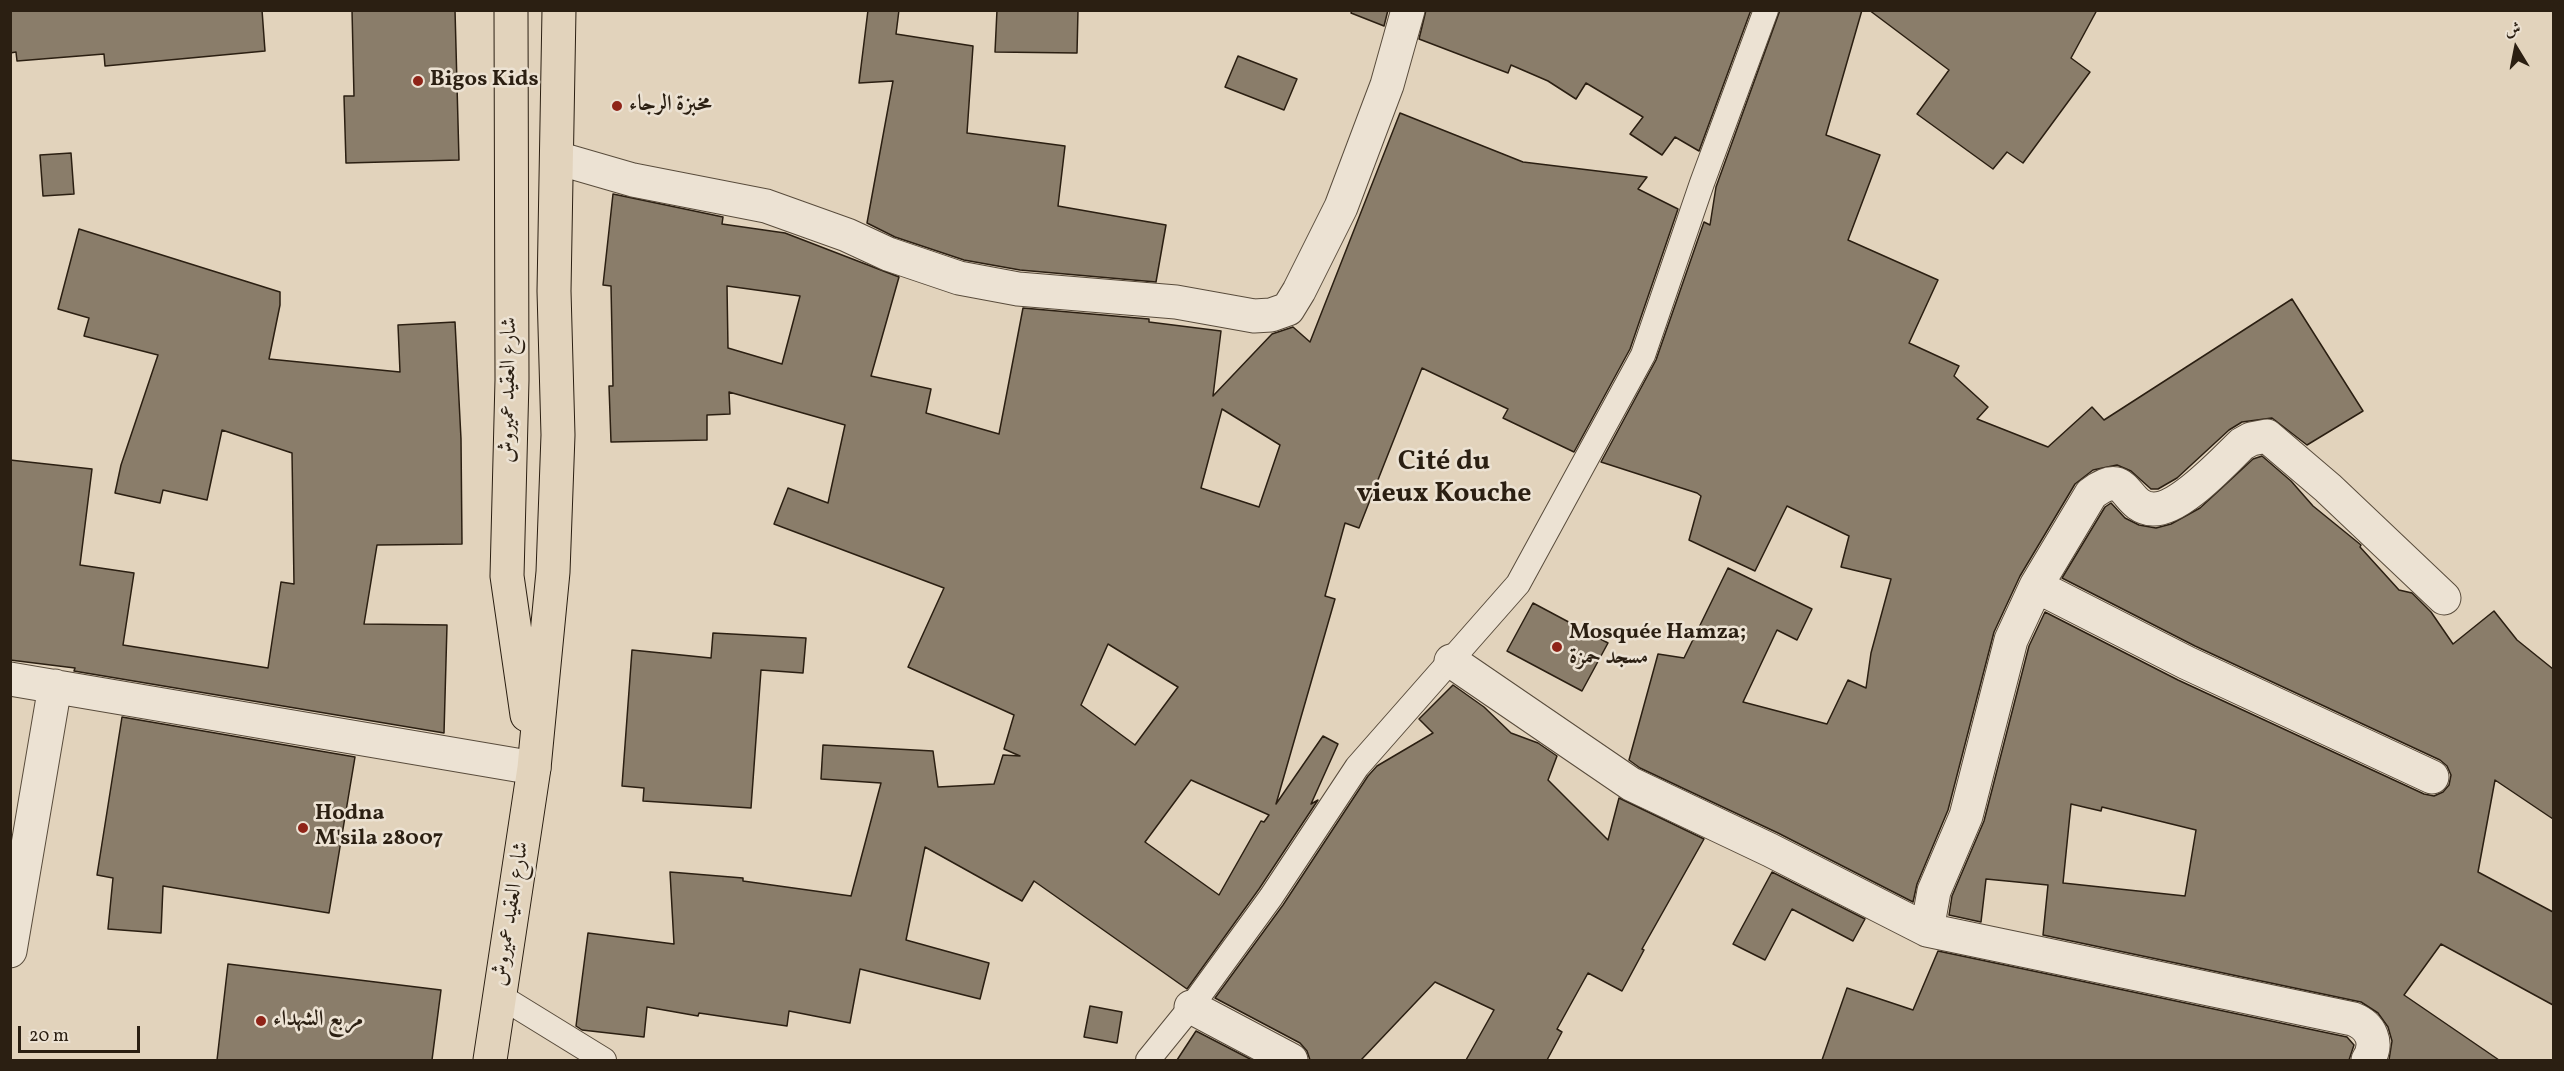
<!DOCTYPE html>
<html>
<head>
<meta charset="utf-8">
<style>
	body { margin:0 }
	#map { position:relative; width:2564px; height:1071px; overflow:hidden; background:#e2d3bc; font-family:Vollkorn,Amiri,serif }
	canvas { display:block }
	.frame { position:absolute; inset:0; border:12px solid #2b1f12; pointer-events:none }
	.north { position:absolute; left:2486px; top:18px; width:60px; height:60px; -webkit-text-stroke:4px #ece2d3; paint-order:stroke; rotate:350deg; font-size:16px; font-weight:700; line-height:24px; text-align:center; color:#2b1f12 }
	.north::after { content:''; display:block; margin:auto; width:21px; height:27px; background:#2b1f12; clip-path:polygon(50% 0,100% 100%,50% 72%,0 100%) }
	.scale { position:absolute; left:18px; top:1026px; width:122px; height:27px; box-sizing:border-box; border:3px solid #2b1f12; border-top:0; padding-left:8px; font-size:18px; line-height:21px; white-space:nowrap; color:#2b1f12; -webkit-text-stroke:4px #ece2d3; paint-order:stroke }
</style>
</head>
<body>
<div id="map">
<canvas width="2564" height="1071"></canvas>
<div class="frame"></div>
<div class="north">ش</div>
<div class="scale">20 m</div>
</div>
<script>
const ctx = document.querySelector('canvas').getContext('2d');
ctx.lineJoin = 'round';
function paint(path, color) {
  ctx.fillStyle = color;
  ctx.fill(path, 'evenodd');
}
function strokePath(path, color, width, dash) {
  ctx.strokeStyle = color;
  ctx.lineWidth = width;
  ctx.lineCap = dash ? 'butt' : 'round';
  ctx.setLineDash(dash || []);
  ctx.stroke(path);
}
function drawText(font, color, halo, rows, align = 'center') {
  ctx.font = font + ' Vollkorn,Amiri,serif';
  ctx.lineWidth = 5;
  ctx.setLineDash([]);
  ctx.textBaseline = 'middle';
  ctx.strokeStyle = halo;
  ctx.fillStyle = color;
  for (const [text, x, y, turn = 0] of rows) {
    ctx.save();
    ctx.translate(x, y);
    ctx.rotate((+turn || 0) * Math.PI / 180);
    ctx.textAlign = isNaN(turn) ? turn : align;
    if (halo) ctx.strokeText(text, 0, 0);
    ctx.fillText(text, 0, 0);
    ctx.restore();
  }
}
const building = new Path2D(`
	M 10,10 L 262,10 L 265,51 L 105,66 L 104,54 L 17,61 L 16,52 L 10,53 Z
	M 352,10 L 455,10 L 459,160 L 346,163 L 344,96 L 354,96 Z
	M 868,10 L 899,10 L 896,34 L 973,46 L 967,133 L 1065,146 L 1058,206 L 1166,225 L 1156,282 L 1020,270 L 964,260 L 895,237 L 867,223 L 893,81 L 859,83 Z
	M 997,10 L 1078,10 L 1077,53 L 995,52 Z
	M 1352,10 L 1388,10 L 1384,26 L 1351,13 Z
	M 1426,10 L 1751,10 L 1699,151 L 1675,137 L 1662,155 L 1630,134 L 1643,117 L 1586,83 L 1576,99 L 1548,81 L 1511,65 L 1508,73 L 1419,39 Z
	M 1780,10 L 1862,10 L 1826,135 L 1880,155 L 1848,240 L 1938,280 L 1909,343 L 1959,366 L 1954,376 L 1988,407 L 1977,419 L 2048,447 L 2092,407 L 2104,420 L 2292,299 L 2363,411 L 2307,445 L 2272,418 L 2242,422 L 2229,430 L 2177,478 L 2158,489 L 2151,489 L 2131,471 L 2117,465 L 2093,470 L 2075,484 L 2020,576 L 1994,632 L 1948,810 L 1917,884 L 1913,902 L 1778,833 L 1640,768 L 1629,760 L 1658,654 L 1684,658 L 1728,568 L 1812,609 L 1797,640 L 1777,630 L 1743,702 L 1827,724 L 1848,680 L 1866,688 L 1871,653 L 1891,579 L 1841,567 L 1849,536 L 1787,506 L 1755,571 L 1689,540 L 1701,496 L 1697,493 L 1601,462 L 1656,360 L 1704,222 L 1710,225 L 1716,187 Z
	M 1869,10 L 2097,10 L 2071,58 L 2090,72 L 2023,163 L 2007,152 L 1993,169 L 1917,114 L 1949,70 Z
	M 1238,56 L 1297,79 L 1284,110 L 1225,87 Z
	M 1400,113 L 1523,162 L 1647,177 L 1638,189 L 1678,209 L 1630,349 L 1574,452 L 1503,418 L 1508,409 L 1422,368 L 1359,528 L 1345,523 L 1325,596 L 1335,599 L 1276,804 L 1323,736 L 1338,744 L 1311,804 L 1318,800 L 1259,889 L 1187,989 L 1034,881 L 1022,901 L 925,847 L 906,940 L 989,963 L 980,999 L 860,969 L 850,1023 L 789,1011 L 787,1026 L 699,1013 L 698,1016 L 647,1007 L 644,1037 L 582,1030 L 576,1026 L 588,933 L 674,944 L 670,872 L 743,878 L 743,881 L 851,896 L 881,783 L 821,779 L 823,745 L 933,751 L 938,787 L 994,784 L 1003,755 L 1020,756 L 1004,749 L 1014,715 L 908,667 L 944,588 L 774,524 L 788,488 L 828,503 L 845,425 L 729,392 L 730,414 L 707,415 L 707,440 L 611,442 L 609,386 L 613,386 L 611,286 L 603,285 L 613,194 L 723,217 L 722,224 L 785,233 L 899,277 L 871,376 L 931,389 L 926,413 L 999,434 L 1023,308 L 1149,319 L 1149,322 L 1221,331 L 1213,396 L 1272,334 L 1293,327 L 1310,342 ZM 727,286 L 800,296 L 782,364 L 728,348 ZM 1222,409 L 1280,445 L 1259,507 L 1201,488 ZM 1108,644 L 1178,687 L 1135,745 L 1081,705 ZM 1191,780 L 1269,815 L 1264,822 L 1261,821 L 1219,895 L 1145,842 Z
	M 71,153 L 74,194 L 43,196 L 40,155 Z
	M 79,229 L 280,292 L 280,305 L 269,359 L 400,372 L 398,325 L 455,322 L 461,439 L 462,544 L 377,545 L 364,624 L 447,625 L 444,733 L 74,671 L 75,668 L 10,660 L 10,460 L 92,469 L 80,565 L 134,573 L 123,645 L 268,668 L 281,582 L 294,584 L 292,453 L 222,430 L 207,500 L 163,490 L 160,503 L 115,493 L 121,465 L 158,355 L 84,336 L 89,318 L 58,309 Z
	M 2262,456 L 2291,481 L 2313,506 L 2361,545 L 2360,547 L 2399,590 L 2412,593 L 2431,612 L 2453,644 L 2494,611 L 2517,640 L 2553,669 L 2553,819 L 2495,780 L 2478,872 L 2553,912 L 2553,1005 L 2441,944 L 2404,995 L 2499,1060 L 2389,1060 L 2392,1041 L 2388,1027 L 2378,1013 L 2361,1002 L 2043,935 L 2048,885 L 1986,879 L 1981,922 L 1949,915 L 1952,896 L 1984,821 L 2029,646 L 2045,612 L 2178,680 L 2424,794 L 2434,796 L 2443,792 L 2449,785 L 2451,775 L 2447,766 L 2440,760 L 2195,646 L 2062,578 L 2105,507 L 2111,503 L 2125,518 L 2139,525 L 2156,528 L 2171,524 L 2200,508 L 2253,459 ZM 2071,804 L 2101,811 L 2102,807 L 2196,830 L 2185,896 L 2063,883 Z
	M 1533,603 L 1608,643 L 1582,691 L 1507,651 Z
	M 713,633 L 806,638 L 803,673 L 761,670 L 751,808 L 643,801 L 644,788 L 622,786 L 632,650 L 711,658 Z
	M 1453,685 L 1484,707 L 1511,733 L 1538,743 L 1557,756 L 1548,780 L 1608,840 L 1619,798 L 1704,839 L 1642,949 L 1644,950 L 1622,991 L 1588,973 L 1557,1029 L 1562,1032 L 1547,1060 L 1466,1060 L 1494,1010 L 1435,982 L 1361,1060 L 1310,1060 L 1307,1051 L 1300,1043 L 1215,998 L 1283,905 L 1368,776 L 1377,766 L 1433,733 L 1419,719 Z
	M 122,717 L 355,757 L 329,913 L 163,886 L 161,933 L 108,929 L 113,878 L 97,875 Z
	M 1772,872 L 1865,919 L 1853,941 L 1792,909 L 1765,960 L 1733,944 Z
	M 1938,951 L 2347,1037 L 2354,1045 L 2349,1060 L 1822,1060 L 1847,988 L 1913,1010 Z
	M 228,964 L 441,990 L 432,1060 L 217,1060 Z
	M 1090,1006 L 1122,1012 L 1117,1043 L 1084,1037 Z
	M 1196,1031 L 1252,1060 L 1177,1060 Z`);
paint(building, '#8a7d6a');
strokePath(building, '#2b1f12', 1.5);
const service = new Path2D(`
	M 500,996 L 604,1060
	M 1148,1060 L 1191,1007 L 1271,897 L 1357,767 L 1518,584 L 1643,355 L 1702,183 L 1766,10`);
const minor = new Path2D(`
	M 557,158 L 633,180 L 766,206 L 847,235 L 888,254 L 959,278 L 1018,289 L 1176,302 L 1254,316 L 1271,315 L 1288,309 L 1299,291 L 1341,207 L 1387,85 L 1408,10
	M 2036,586 L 2091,494 C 2129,464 2123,508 2153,509 C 2180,510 2223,462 2242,444 L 2251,439 L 2267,436 L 2328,488 L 2444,598
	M 1451,661 L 1631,784 L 1770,850 L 1927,930 L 1934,891 L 1966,816 L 2011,640 L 2036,586 L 2187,663 L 2432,777
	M 10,679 L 534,768
	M 1927,930 L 2353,1019 C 2371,1026 2379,1043 2368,1060
	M 10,951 L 55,686
	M 1191,1007 L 1291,1060`);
const primary = new Path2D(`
	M 511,10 L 512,380 L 507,576 L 527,715
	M 490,1060 L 534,768 L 553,572 L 558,435 L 554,291 L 559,10`);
strokePath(service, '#594c3c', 26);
strokePath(minor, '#594c3c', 35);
strokePath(primary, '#2b1f12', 35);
strokePath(service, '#ece2d3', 24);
strokePath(minor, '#ece2d3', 33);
strokePath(primary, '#e2d3bc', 33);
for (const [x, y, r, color] of [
	[418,81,6,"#8f2418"],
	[617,106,6,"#8f2418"],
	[1557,647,6,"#8f2418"],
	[303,828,6,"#8f2418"],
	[261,1021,6,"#8f2418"]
]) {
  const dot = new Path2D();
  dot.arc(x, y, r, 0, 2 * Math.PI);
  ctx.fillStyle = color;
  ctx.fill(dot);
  strokePath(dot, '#ece2d3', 2);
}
drawText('bold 22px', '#2b1f12', '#ece2d3', [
	["Bigos Kids",430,81],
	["مخبزة الرجاء",629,106],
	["Mosquée Hamza;",1569,634],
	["مسجد حمزة",1569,659],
	["Hodna",315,815],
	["M'sila 28007",315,840],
	["مربع الشهداء",273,1021]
], 'left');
drawText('22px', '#2b1f12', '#ece2d3', [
	["شارع العقيد عميروش",510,390,-89],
	["شارع العقيد عميروش",512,914,-81]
]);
drawText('bold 28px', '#2b1f12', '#ece2d3', [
	["Cité du",1444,464],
	["vieux Kouche",1444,496]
]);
</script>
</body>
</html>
